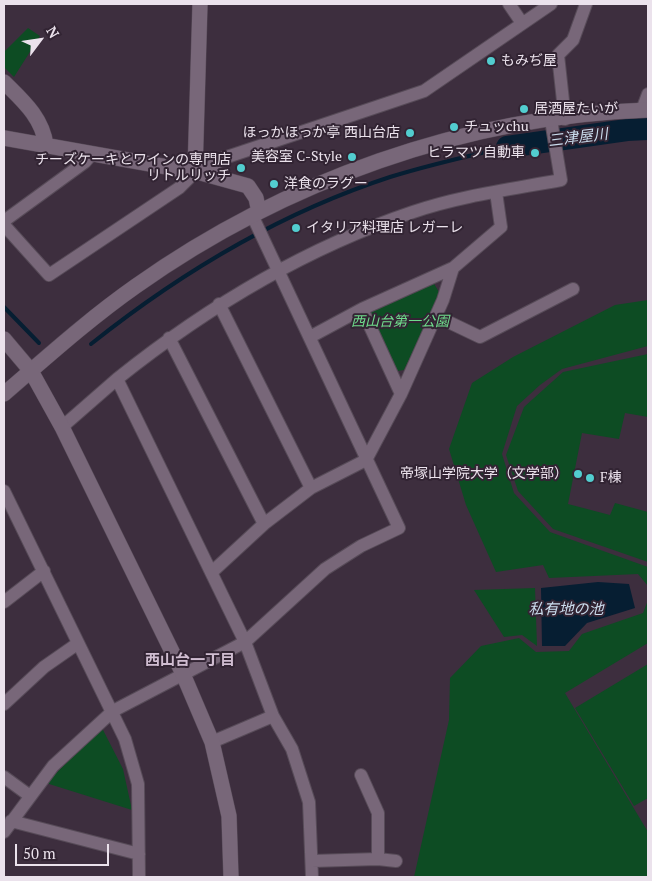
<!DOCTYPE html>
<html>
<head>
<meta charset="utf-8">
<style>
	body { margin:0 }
	#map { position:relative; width:652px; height:881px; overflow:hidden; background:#3d2e3e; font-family:"PT Serif",serif }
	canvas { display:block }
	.frame { position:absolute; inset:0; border:5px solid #ebe2ec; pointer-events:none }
	.north { position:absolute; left:15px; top:15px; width:50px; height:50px; -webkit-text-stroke:4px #322433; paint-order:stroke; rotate:59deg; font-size:14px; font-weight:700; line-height:20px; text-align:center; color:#ebe2ec }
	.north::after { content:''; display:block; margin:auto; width:18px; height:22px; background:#ebe2ec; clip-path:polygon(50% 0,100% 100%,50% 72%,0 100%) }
	.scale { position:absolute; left:15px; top:844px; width:94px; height:22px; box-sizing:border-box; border:2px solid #ebe2ec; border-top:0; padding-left:6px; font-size:15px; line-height:18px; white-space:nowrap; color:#ebe2ec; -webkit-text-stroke:4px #322433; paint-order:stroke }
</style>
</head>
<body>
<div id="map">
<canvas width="652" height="881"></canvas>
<div class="frame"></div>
<div class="north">N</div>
<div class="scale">50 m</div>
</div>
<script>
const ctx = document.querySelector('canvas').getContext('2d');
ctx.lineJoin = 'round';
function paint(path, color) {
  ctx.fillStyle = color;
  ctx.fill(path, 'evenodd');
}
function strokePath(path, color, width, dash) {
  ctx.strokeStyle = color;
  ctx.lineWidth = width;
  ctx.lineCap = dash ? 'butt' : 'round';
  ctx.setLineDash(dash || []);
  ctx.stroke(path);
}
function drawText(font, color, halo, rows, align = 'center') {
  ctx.font = font + ' "PT Serif","Noto Sans JP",serif';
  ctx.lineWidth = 4;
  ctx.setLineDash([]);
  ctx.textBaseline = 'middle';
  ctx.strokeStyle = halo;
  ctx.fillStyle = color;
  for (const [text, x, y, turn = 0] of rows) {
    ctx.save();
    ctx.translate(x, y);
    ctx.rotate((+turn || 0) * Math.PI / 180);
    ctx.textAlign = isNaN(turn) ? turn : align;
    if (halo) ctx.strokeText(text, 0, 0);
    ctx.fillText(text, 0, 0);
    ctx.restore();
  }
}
paint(new Path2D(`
	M 28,28 L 40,36 L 14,77 L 4,67 L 4,52 Z
	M 433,282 L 439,292 L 439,298 L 404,370 L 397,371 L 369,313 L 373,308 Z
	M 648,300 L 648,346 L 562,369 L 540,385 L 517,406 L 502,454 L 514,493 L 550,532 L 648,567 L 648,586 L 638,574 L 549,578 L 543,565 L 496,572 L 466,505 L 449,449 L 472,383 L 513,357 L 615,305 Z
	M 648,354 L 648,417 L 625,413 L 619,439 L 582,433 L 568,504 L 610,515 L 615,503 L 648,512 L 648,562 L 553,529 L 518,491 L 506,455 L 524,407 L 563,372 Z
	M 535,588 L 537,646 L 522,635 L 504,637 L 474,590 Z
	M 648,600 L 648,643 L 565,693 L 648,832 L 648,877 L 414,877 L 449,720 L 450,678 L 481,646 L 519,638 L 536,652 L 569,651 L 582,634 L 643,613 Z
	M 648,664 L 648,798 L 634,806 L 575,708 Z
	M 102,728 L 123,769 L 132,810 L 46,783 Z`), '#0d4c23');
paint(new Path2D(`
	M 598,582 L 629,584 L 635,608 L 587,623 L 565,646 L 542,646 L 541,588 Z`), '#061e32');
strokePath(new Path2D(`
	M 4,307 L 39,343
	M 91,344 C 180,273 280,213 390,177 C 428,165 468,156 507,147`), '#061e32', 4);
strokePath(new Path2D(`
	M 507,147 L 627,130 L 648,129`), '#061e32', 22);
const street = new Path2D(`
	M 509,4 L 522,23
	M 642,110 L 648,94
	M 565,119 L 558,55 L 573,40 L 586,4
	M 201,173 L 224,158 L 424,91 L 551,4
	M 252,215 L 399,528 L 361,546 L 325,569 L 245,642 L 273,716 L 292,749 L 309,802 L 312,877
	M 4,221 L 85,162 L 91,155
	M 4,225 L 49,275 L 179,188 L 195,172
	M 219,304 L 311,488
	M 362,309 L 401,394
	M 436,316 L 480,337 L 573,289
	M 310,337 L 362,309 L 453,268 L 501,227 L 496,192
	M 169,338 L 264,524
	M 117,379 C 207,307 303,249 413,212 C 459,196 513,189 561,180 L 551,120
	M 4,491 L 125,739 L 138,784 L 139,877
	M 213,571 L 264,524 L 311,488 L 366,460 L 401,394 L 443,300 L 453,268
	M 4,602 L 44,571
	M 4,704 L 44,667 L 77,644
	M 212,742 L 273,716
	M 361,775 L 378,813 L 378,859
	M 4,777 L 30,796
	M 11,821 L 139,854
	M 4,832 L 53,766 L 113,711 L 245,642 L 117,379 L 62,427
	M 312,861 L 378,859 L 396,861`);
const secondary = new Path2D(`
	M 4,82 C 23,101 42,117 46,145
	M 4,138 L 201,173 L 248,186 L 256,198 L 259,212
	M 195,172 L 200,4
	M 4,339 L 31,371 L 62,427 L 183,674 L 212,742 L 229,816 L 231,877
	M 4,394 C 47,357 89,319 136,286 C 284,181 466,116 648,110`);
strokePath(street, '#574b58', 14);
strokePath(secondary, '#574b58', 16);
strokePath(street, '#786779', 12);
strokePath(secondary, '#786779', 15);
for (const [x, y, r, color] of [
	[491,61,5,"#52cdcf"],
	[524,109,5,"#52cdcf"],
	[454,127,5,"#52cdcf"],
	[410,133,5,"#52cdcf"],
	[535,153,5,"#52cdcf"],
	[352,157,5,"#52cdcf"],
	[241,168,5,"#52cdcf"],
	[274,184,5,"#52cdcf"],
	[296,228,5,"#52cdcf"],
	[578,474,5,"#52cdcf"],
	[590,478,5,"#52cdcf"]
]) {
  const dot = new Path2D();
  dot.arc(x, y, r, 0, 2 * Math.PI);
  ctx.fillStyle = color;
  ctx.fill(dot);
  strokePath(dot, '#322433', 2);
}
drawText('14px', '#ebe2ec', '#322433', [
	["もみぢ屋",501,61],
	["居酒屋たいが",534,109],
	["チュッchu",464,127],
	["ほっかほっか亭 西山台店",400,133,"right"],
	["ヒラマツ自動車",525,153,"right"],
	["美容室 C-Style",342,157,"right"],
	["チーズケーキとワインの専門店",231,160,"right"],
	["リトルリッチ",231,176,"right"],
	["洋食のラグー",284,184],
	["イタリア料理店 レガーレ",306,228],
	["帝塚山学院大学（文学部）",568,474,"right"],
	["F棟",600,478]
], 'left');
drawText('italic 14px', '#6fdc8c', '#322433', [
	["西山台第一公園",400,322]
]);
drawText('italic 15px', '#cadced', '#322433', [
	["三津屋川",578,138,-7],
	["私有地の池",566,610]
]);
drawText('bold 15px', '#d0bdd1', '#322433', [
	["西山台一丁目",190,661]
]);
</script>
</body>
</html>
